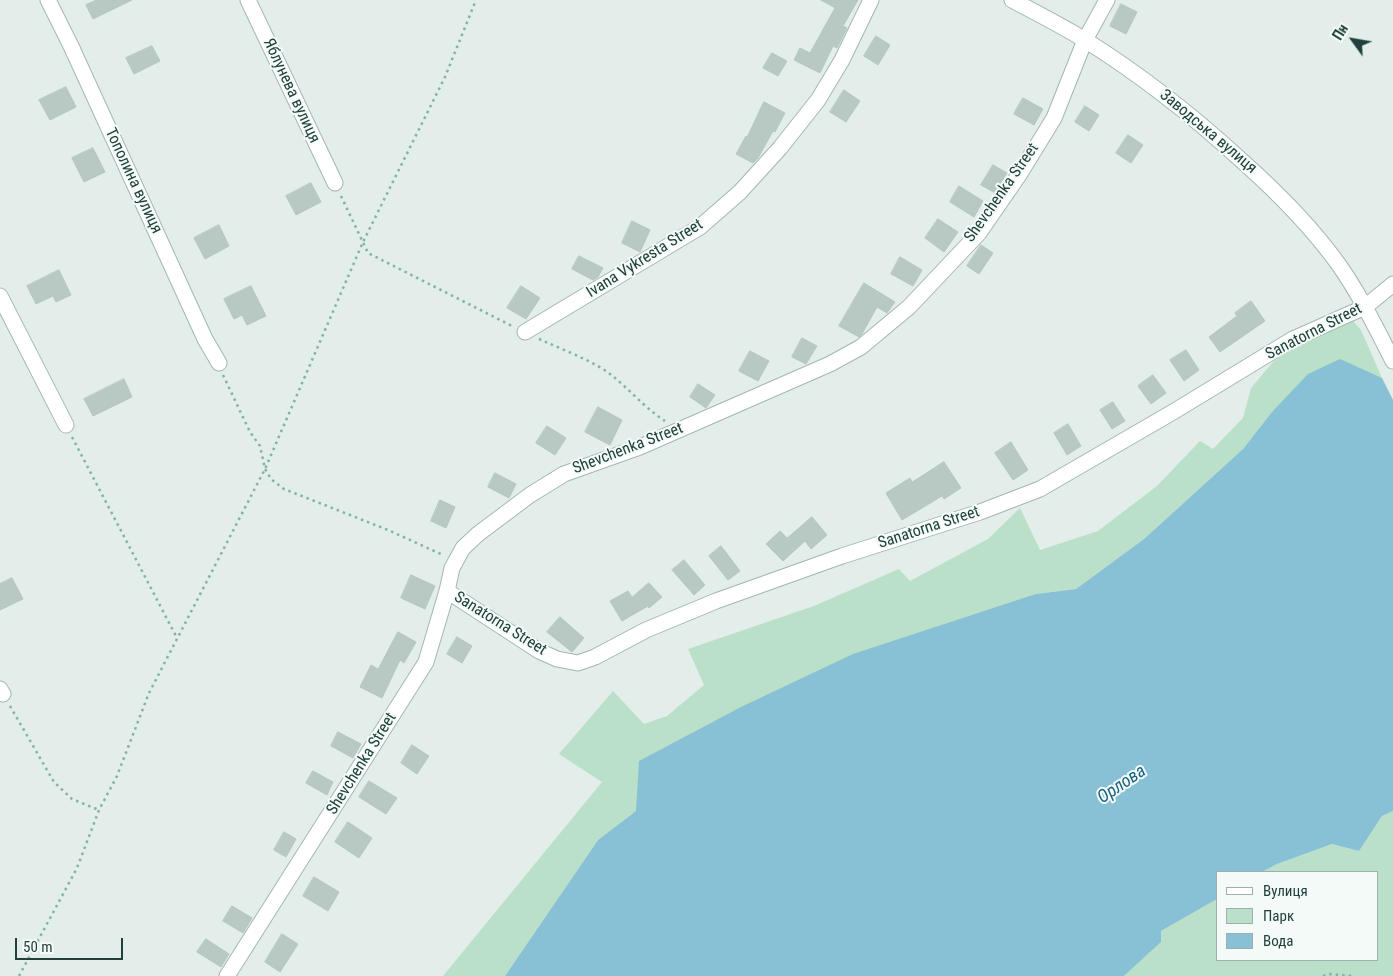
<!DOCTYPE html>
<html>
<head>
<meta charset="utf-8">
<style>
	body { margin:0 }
	#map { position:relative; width:1393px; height:976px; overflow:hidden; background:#e3edea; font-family:"Roboto Condensed",sans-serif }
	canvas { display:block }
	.legend { position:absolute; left:1216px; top:871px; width:162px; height:90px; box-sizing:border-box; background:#f3faf7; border:1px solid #9fb0ac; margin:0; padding:6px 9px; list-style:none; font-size:15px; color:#21403b }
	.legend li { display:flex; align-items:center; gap:10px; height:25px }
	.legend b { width:25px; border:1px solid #9fb0ac }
	.north { position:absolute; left:1328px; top:15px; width:50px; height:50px; -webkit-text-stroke:4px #f3faf7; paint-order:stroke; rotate:302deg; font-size:14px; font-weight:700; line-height:20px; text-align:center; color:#21403b }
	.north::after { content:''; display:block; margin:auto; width:18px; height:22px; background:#21403b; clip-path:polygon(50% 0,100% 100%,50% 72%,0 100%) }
	.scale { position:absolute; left:15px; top:938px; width:108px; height:22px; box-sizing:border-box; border:2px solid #21403b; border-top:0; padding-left:6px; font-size:15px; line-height:18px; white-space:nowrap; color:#21403b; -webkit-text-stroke:4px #f3faf7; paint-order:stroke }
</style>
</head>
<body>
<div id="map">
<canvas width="1393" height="976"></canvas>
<ul class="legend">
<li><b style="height:6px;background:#fff"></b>Вулиця</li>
<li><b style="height:14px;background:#bae0c9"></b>Парк</li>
<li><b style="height:14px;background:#88c0d5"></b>Вода</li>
</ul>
<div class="north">Пн</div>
<div class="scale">50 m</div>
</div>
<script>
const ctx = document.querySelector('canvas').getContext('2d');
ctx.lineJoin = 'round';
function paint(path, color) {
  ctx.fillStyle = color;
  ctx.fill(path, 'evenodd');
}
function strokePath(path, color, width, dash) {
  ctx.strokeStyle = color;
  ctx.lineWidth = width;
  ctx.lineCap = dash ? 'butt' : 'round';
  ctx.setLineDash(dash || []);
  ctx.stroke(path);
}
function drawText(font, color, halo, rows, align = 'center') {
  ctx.font = font + ' "Roboto Condensed",sans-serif';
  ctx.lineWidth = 4;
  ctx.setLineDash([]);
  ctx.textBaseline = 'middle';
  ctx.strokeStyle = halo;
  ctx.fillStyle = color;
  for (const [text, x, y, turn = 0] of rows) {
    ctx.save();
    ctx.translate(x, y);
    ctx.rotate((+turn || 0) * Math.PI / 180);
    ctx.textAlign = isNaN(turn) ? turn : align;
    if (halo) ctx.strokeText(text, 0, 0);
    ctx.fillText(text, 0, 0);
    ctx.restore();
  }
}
paint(new Path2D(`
	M 1352,320 L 1361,330 L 1382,378 L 1365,371 L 1272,412 L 1243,449 L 1144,539 L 1076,589 L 1036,594 L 636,811 L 598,840 L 505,976 L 443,976 L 602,782 L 559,754 L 613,691 L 644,724 L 667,716 L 704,685 L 688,649 L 814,606 L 899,569 L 910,581 L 988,539 L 1020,508 L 1040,550 L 1098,531 L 1157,486 L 1200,441 L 1213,449 L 1243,418 L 1251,388 L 1273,362 L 1331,323 Z
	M 1393,811 L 1393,976 L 1124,976 L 1161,942 L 1161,931 L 1217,899 L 1217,960 L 1377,960 L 1377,872 L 1262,872 L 1277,864 L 1332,844 L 1359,851 L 1382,816 Z`), '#bae0c9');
paint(new Path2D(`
	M 1340,359 L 1382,378 L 1393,400 L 1393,811 L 1382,816 L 1359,851 L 1332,844 L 1277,864 L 1262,872 L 1217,872 L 1217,899 L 1161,931 L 1161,942 L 1124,976 L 505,976 L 598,840 L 636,811 L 639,761 L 741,707 L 853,654 L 1036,594 L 1076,589 L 1144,539 L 1243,449 L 1272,412 L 1308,374 Z`), '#88c0d5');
const building = new Path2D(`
	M 97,0 L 132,0 L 93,19 L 86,5 Z
	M 821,0 L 858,0 L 843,26 L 847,28 L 837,48 L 833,46 L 820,73 L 794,60 L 800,48 L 810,53 L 835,8 Z
	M 1121,4 L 1137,12 L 1126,34 L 1110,26 Z
	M 876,36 L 890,45 L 878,65 L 864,56 Z
	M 152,46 L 160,61 L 134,74 L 126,58 Z
	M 772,53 L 787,61 L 778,76 L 763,68 Z
	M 66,87 L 76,107 L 50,120 L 39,100 Z
	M 844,90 L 860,101 L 846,122 L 830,112 Z
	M 1023,98 L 1043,109 L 1034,125 L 1014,114 Z
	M 764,102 L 785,113 L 775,132 L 773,131 L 758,158 L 753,163 L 736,154 L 746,136 L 747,137 Z
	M 1085,106 L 1099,115 L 1089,131 L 1075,122 Z
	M 1128,135 L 1143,145 L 1131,163 L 1116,153 Z
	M 93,148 L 105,172 L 84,182 L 72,158 Z
	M 993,165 L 1007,173 L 995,193 L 981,185 Z
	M 311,183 L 321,202 L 296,215 L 286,196 Z
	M 959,186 L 983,201 L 974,217 L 950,202 Z
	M 938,219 L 958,232 L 944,252 L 925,238 Z
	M 632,221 L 650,230 L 640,252 L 622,243 Z
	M 219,225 L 229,246 L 205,259 L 194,238 Z
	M 981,245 L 993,253 L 979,274 L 967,266 Z
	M 579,256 L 603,268 L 598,277 L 593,280 L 572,269 Z
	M 900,257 L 922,270 L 913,286 L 891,274 Z
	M 59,270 L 71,295 L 56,302 L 53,296 L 36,304 L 27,286 Z
	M 864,283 L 895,302 L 887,313 L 877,307 L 862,334 L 859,337 L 839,326 Z
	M 251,286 L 266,316 L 247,325 L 242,315 L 234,319 L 224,299 Z
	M 521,286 L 540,298 L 526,319 L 507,308 Z
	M 1251,301 L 1265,321 L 1220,352 L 1209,337 L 1237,316 L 1235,313 Z
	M 802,338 L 817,346 L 806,364 L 792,357 Z
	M 1186,350 L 1199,370 L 1184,381 L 1170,360 Z
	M 750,351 L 769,361 L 758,381 L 739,371 Z
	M 1153,375 L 1166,393 L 1151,404 L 1138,386 Z
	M 124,379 L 132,397 L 93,416 L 84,399 Z
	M 698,384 L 715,395 L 706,408 L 690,397 Z
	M 1113,402 L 1125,421 L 1112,429 L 1100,410 Z
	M 598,407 L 622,420 L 610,445 L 585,432 Z
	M 1068,424 L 1081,446 L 1067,455 L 1054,433 Z
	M 547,426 L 566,438 L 555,455 L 536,443 Z
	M 1011,442 L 1028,470 L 1013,480 L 995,453 Z
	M 944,462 L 961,488 L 944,499 L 942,496 L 902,520 L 886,493 L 910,478 L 912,482 Z
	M 495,473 L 516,484 L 509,498 L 488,487 Z
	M 440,500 L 455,507 L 446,528 L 431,521 Z
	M 812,517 L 827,535 L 811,549 L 805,541 L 783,561 L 766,544 L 780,531 L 787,538 Z
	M 721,546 L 740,571 L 728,580 L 709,556 Z
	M 684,560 L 705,585 L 694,595 L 672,570 Z
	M 411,575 L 435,586 L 425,609 L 401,598 Z
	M 12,578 L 23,599 L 0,610 L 0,584 Z
	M 649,583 L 662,597 L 649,608 L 648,606 L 622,621 L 610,601 L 628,591 L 632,597 Z
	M 560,617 L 584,638 L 572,652 L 547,632 Z
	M 398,632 L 416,642 L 404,663 L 400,660 L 382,698 L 360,687 L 371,665 L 378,669 Z
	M 457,637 L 472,646 L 462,663 L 447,654 Z
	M 338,732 L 361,744 L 353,758 L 331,746 Z
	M 412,745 L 429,756 L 417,774 L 401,763 Z
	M 313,771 L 333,782 L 327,795 L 306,783 Z
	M 369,781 L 397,798 L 386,814 L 359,797 Z
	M 348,822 L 372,838 L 359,858 L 335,842 Z
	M 284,832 L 296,839 L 286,857 L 274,850 Z
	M 314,877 L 339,892 L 328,911 L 303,896 Z
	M 232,906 L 252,918 L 243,933 L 223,921 Z
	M 282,934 L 298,944 L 280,972 L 265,962 Z
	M 206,939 L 229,954 L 221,967 L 197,952 Z`);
paint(building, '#b8c8c3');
strokePath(building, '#b4c7c2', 1);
const minor = new Path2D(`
	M 48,0 L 71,46 L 205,339 L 219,363
	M 248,0 L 335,183
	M 0,296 L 66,425
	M 525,332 L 700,227 L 740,192 L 780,148 L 818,100 L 842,60 L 871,0
	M 447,591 L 539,651 L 557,659 L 578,663 L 595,657 L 646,630 L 716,601 L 842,556 L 980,512 L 1040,489 L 1173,412 L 1293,339 L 1365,307 L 1393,284
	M 0,689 L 3,694
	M 227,976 L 426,662 L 447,591 L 452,568 L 463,548 L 478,534 L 530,495 L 564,474 L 640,447 L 830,364 L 861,347 L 909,307 L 979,233 L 1019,175 L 1054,118 L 1085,40 L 1107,0`);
const tertiary = new Path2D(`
	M 1012,0 C 1037,13 1062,26 1085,40 C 1141,75 1193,116 1241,160 C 1277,192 1311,226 1339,265 C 1360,295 1376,328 1393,361`);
strokePath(minor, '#a5b6b2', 17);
strokePath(tertiary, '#a5b6b2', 17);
strokePath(new Path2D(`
	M 341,196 L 368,253 L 512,326
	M 539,339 C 561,349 586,358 606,371 C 627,386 643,407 665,421
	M 223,375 L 250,432 L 260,446 L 265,469 L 271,479 L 284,489 L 388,530 L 443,555
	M 72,437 L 177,638
	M 10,706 L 54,782 L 72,799 L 99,810
	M 19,976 L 77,868 L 99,810 L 117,776 L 149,693 L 265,469 L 363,242 L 445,77 L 476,0
	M 1323,976 L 1330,974 L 1355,976`), '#81b3a9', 2.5, [2.5, 4]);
strokePath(minor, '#fff', 15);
strokePath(tertiary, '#fff', 15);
drawText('16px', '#21403b', '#f3faf7', [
	["Яблунева вулиця",291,91,65],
	["Заводська вулиця",1208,132,40],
	["Тополина вулиця",133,181,65],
	["Shevchenka Street",1002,193,-55],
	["Ivana Vykresta Street",645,259,-32],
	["Sanatorna Street",1314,332,-27],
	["Shevchenka Street",628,449,-21],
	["Sanatorna Street",929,528,-18],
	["Sanatorna Street",500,624,32],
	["Shevchenka Street",362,764,-58]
]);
drawText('italic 18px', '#18627f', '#f3faf7', [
	["Орлова",1122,785,-34]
]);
</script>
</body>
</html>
